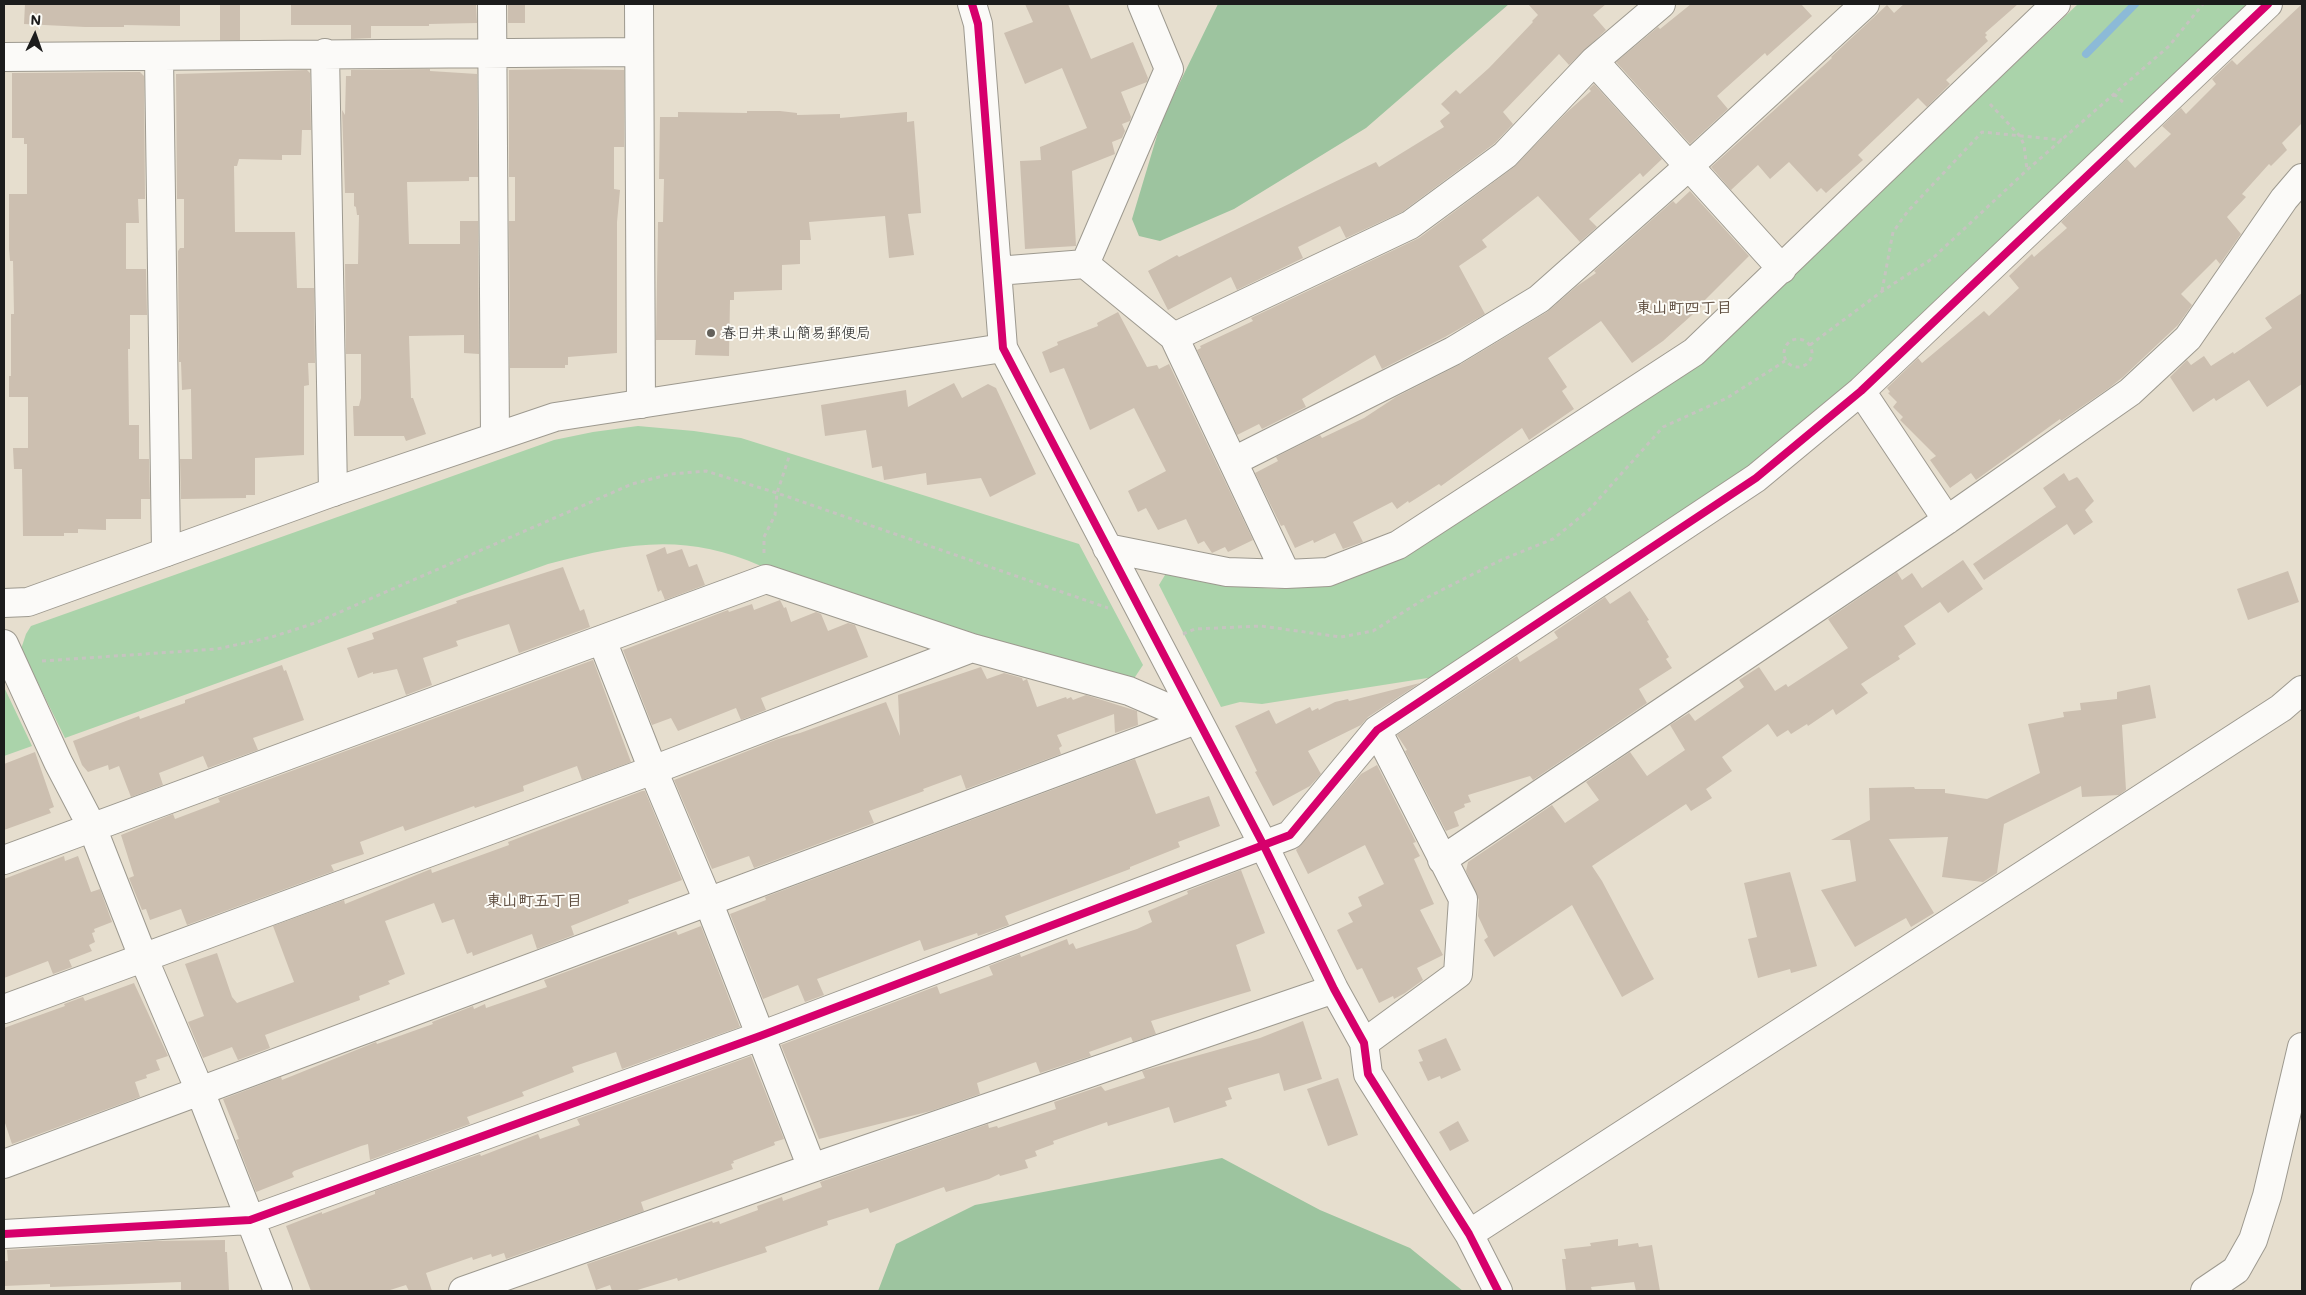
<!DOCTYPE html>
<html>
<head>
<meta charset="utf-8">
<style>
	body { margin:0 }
	#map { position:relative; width:2306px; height:1295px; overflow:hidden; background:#e6dece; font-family:Mali,sans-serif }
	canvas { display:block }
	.frame { position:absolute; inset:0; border:5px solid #1c1c1c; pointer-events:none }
	.north { position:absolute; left:10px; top:10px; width:50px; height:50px; -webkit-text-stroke:4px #fdfcf7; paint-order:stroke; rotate:3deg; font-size:14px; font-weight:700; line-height:20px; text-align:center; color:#1c1c1c }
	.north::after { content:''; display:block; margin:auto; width:18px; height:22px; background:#1c1c1c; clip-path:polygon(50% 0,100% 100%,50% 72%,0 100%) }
</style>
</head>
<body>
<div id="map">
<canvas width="2306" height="1295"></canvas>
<div class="frame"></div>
<div class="north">N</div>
</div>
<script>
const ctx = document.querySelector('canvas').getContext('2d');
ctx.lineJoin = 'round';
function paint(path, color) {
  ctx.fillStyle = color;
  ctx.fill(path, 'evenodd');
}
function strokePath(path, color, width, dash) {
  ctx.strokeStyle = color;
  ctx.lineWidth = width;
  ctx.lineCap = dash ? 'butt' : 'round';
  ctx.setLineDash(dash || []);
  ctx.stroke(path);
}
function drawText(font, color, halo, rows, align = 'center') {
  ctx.font = font + ' Mali,"Klee One",sans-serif';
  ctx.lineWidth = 4;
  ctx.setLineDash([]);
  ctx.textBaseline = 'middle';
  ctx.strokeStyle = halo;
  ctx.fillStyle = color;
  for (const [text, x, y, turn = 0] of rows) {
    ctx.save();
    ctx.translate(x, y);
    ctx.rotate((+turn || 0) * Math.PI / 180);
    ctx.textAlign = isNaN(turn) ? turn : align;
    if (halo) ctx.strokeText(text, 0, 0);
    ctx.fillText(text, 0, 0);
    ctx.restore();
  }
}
paint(new Path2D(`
	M 2078,4 L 2250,4 L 1836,397 L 1756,465 L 1434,677 L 1262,704 L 1240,702 L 1221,707 L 1159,585 L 1168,570 L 1235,586 L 1276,589 L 1316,585 L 1360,575 L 1395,559 L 1716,347 Z
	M 638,426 L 694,431 L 741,438 L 1079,544 L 1143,665 L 1131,683 L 761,566 C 684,532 626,543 548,564 L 65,738 L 21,649 L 26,634 L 31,626 L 554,440 L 593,432 Z
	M 4,687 L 32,746 L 4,756 Z`), '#aad3aa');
paint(new Path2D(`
	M 1218,4 L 1509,4 L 1366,128 L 1234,209 L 1160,241 L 1139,236 L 1132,219 L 1162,119 Z
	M 1222,1158 L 1320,1210 L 1410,1248 L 1463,1291 L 878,1291 L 896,1244 L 975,1205 Z`), '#9dc49f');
strokePath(new Path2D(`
	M 2086,54 L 2135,4`), '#8cbad7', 8);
paint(new Path2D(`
	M 25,4 L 180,4 L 180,26 L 124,25 L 124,27 L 85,27 L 24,24 Z
	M 220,4 L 240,4 L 240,40 L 220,40 Z
	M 291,4 L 476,4 L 477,23 L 429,24 L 429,26 L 371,26 L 371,38 L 351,39 L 351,25 L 291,25 Z
	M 508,4 L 525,4 L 525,23 L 508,23 Z
	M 1025,4 L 1068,4 L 1091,59 L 1133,42 L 1148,78 L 1147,82 L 1121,92 L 1131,117 L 1130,121 L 1122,124 L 1125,131 L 1122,138 L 1112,142 L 1115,154 L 1072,171 L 1076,246 L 1025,249 L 1020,161 L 1041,160 L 1040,147 L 1087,128 L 1062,68 L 1025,84 L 1004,33 L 1033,22 Z
	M 1528,4 L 1606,4 L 1593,15 L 1606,30 L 1569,65 L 1559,54 L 1503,112 L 1513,124 L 1495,143 L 1402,212 L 1346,238 L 1340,226 L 1298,247 L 1303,258 L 1237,290 L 1231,277 L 1168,310 L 1148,271 L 1177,255 L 1179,257 L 1376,162 L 1379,167 L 1444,127 L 1440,121 L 1450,113 L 1441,104 L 1456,90 L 1460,94 L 1489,68 L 1533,22 L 1532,21 L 1538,15 Z
	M 1691,4 L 1801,4 L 1812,16 L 1767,56 L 1765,53 L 1717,96 L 1728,109 L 1690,144 L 1616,62 L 1658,27 L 1660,29 Z
	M 1904,4 L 2018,4 L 1985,33 L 1987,35 L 1985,37 L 1988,41 L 1946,80 L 1950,84 L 1927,107 L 1918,98 L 1858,155 L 1863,160 L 1826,193 L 1821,188 L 1817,192 L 1789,162 L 1770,179 L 1758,165 L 1731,190 L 1711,167 L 1832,58 L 1831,57 L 1887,5 L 1894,13 Z
	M 2302,4 L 2302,123 L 2282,143 L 2287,150 L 2271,166 L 2269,164 L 2242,194 L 2246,197 L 2227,217 L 2241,234 L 2220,264 L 2216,259 L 2181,294 L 2192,305 L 2178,325 L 2123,377 L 2109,388 L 2061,421 L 2060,419 L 1976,480 L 1971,473 L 1950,488 L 1930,460 L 1936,456 L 1900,420 L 1903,417 L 1893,407 L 1897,402 L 1888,393 L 1890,392 L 1887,388 L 1918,358 L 1922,363 L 1984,311 L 1989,316 L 2019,288 L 2009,276 L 2032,254 L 2034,257 L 2067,228 L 2061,222 L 2127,159 L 2135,168 L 2171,134 L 2162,126 L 2181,108 L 2186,114 L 2216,84 L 2212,79 L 2232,60 L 2237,65 Z
	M 430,69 L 430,71 L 477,74 L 478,177 L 469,177 L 469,181 L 407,182 L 409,244 L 460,244 L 460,221 L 478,221 L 479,354 L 464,353 L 464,335 L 409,336 L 411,398 L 413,398 L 426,434 L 406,441 L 404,436 L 354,436 L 353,406 L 359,406 L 361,398 L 361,354 L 346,354 L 345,264 L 358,264 L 359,215 L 357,215 L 356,207 L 354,206 L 354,193 L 345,193 L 342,110 L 345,115 L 346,76 L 351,76 L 351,70 Z
	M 565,69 L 624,70 L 624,147 L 614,147 L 614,189 L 620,190 L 617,222 L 617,353 L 568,357 L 568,365 L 565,365 L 565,368 L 510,368 L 509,221 L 515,221 L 515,177 L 509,177 L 509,70 Z
	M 307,70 L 310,73 L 311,130 L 302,130 L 301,155 L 282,155 L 282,160 L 239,159 L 237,166 L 234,166 L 235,232 L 295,232 L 297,288 L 314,288 L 315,363 L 308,363 L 309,385 L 304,386 L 304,455 L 255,458 L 255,495 L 246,495 L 246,498 L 181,499 L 180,459 L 192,459 L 191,389 L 182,390 L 181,362 L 179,362 L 178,251 L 180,248 L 184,248 L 184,199 L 177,199 L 176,74 Z
	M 140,72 L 144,76 L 145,199 L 138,199 L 139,223 L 126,223 L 126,269 L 146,269 L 147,315 L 130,315 L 130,349 L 128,349 L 129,425 L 139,425 L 139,459 L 149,459 L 150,499 L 141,499 L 141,519 L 106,519 L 106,530 L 78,529 L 78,533 L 64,533 L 64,536 L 23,536 L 22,469 L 14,469 L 13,448 L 28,448 L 28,397 L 9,397 L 9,376 L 11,376 L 11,314 L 14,314 L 13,261 L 10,261 L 9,249 L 9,194 L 27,194 L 27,144 L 24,144 L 24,138 L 12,138 L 12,73 Z
	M 1594,84 L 1662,159 L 1643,177 L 1640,173 L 1589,219 L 1597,227 L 1580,242 L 1538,196 L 1482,240 L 1487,247 L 1459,266 L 1485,314 L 1445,337 L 1382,369 L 1375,355 L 1302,399 L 1306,407 L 1262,429 L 1259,424 L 1237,435 L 1197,350 L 1201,348 L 1200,346 L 1253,321 L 1251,318 L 1419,238 L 1514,167 L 1566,113 L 1591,91 L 1589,89 Z
	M 747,111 L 780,111 L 797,113 L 797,115 L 840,114 L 840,118 L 907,112 L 907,122 L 914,121 L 921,213 L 908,214 L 914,255 L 889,258 L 885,216 L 809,222 L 811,240 L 800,240 L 800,264 L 782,265 L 782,290 L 734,292 L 734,300 L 730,300 L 729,356 L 695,355 L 696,340 L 656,340 L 658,222 L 663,222 L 664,179 L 659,179 L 660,117 L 678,117 L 678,112 L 747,113 Z
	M 1690,191 L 1749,256 L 1701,304 L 1702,306 L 1663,341 L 1632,363 L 1601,321 L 1548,358 L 1567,387 L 1562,391 L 1574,409 L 1529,440 L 1522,428 L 1441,486 L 1439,484 L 1409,503 L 1408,501 L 1397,509 L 1392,502 L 1353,522 L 1363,542 L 1343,549 L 1335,533 L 1314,543 L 1313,540 L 1295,548 L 1284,525 L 1281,526 L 1255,473 L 1278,461 L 1276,457 L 1320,435 L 1322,438 L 1364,418 L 1396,397 L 1461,364 L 1547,312 L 1577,286 L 1596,273 L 1594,271 L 1673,201 L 1676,204 Z
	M 2302,293 L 2302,384 L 2267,407 L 2249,380 L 2216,401 L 2214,398 L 2193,412 L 2170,377 L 2187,360 L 2191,365 L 2204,356 L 2211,366 L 2233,352 L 2234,354 L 2272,328 L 2265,318 Z
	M 1118,312 L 1147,367 L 1157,365 L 1159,369 L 1169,364 L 1253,540 L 1228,552 L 1225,547 L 1212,553 L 1204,541 L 1198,544 L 1186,519 L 1158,530 L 1146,508 L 1138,512 L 1128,491 L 1166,471 L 1134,408 L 1090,430 L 1064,368 L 1050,373 L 1042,352 L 1058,345 L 1057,342 L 1098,326 L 1097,323 Z
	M 954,383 L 962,398 L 988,384 L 996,388 L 1036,474 L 990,497 L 981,478 L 927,485 L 926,473 L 884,480 L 882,466 L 872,468 L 866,430 L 825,436 L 821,405 L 906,390 L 908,407 Z
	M 2064,473 L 2069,481 L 2077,477 L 2079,479 L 2094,501 L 2085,510 L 2093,522 L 2074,535 L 2067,524 L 1984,580 L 1973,564 L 2056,507 L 2043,488 Z
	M 665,547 L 667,554 L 682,549 L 689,567 L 697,564 L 705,585 L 665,600 L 661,590 L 658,592 L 646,555 Z
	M 1963,560 L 1983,589 L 1948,613 L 1940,602 L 1904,626 L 1916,644 L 1898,656 L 1900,659 L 1861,684 L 1868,693 L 1836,715 L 1833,709 L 1808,726 L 1807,724 L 1791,734 L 1788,730 L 1777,737 L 1768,724 L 1722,757 L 1732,771 L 1706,789 L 1712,798 L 1691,811 L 1686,804 L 1592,866 L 1602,881 L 1654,979 L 1622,997 L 1572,905 L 1494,957 L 1484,940 L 1488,937 L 1478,916 L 1479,900 L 1466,871 L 1468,862 L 1552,805 L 1565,823 L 1599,800 L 1586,782 L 1630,752 L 1647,776 L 1685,750 L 1670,725 L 1689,713 L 1695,721 L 1744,687 L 1739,680 L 1759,667 L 1775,691 L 1786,684 L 1788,687 L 1848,648 L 1828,619 L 1897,572 L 1902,580 L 1912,573 L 1922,588 Z
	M 563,567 L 580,611 L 584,609 L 590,627 L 519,653 L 509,624 L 456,641 L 458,646 L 423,658 L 432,685 L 406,695 L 397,669 L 373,674 L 373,672 L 358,678 L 347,648 L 374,639 L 372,633 L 457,603 L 456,601 Z
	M 2288,571 L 2299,602 L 2248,620 L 2237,589 Z
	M 1630,591 L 1649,620 L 1647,621 L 1669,657 L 1666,659 L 1672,668 L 1639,689 L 1647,703 L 1533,780 L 1530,776 L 1468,795 L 1471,802 L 1464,804 L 1465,807 L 1454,812 L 1459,826 L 1446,831 L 1405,751 L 1407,750 L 1397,735 L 1517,656 L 1520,662 L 1558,638 L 1554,632 L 1605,597 L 1610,604 Z
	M 780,600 L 784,608 L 786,607 L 791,622 L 816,612 L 821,614 L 828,631 L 848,623 L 855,625 L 868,657 L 761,698 L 766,710 L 741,720 L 736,708 L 678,731 L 671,718 L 652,725 L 623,650 L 728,610 L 729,612 L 752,604 L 754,610 Z
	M 593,660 L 631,762 L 582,780 L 577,766 L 523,786 L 524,791 L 475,808 L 474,806 L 405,831 L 403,826 L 360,842 L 364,854 L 331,865 L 334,871 L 187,925 L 181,909 L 150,920 L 146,909 L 142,910 L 129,878 L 134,876 L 121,835 L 173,814 L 175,819 L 220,802 L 218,798 Z
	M 282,665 L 284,671 L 286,670 L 304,720 L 253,738 L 258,750 L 208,768 L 203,756 L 159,773 L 163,785 L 131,797 L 119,766 L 109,770 L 108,765 L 88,772 L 82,765 L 73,741 L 139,716 L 140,719 L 185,703 L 185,700 Z
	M 981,667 L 987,679 L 1004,673 L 1022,678 L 1023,681 L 1027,679 L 1037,707 L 1066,697 L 1067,699 L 1071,697 L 1073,700 L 1086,695 L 1137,711 L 1138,725 L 1115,733 L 1114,714 L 1057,735 L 1062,746 L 1059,748 L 1061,754 L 966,789 L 961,775 L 923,789 L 924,791 L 869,811 L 874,823 L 754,868 L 749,856 L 712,869 L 674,780 L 778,739 L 800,733 L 886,702 L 900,736 L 898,695 Z
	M 1420,683 L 1368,717 L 1361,725 L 1308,751 L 1321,774 L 1310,786 L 1273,806 L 1255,772 L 1257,771 L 1235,726 L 1269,710 L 1276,724 L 1310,707 L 1312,711 L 1318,708 L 1319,710 L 1335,702 L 1348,699 L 1349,701 Z
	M 2150,685 L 2156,718 L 2122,725 L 2126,790 L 2119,795 L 2082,797 L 2081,786 L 2004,824 L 1997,873 L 1983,882 L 1942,877 L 1948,837 L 1889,839 L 1934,913 L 1911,927 L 1906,918 L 1855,947 L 1821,890 L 1856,881 L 1850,840 L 1831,840 L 1870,820 L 1869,788 L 1914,787 L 1915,789 L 1945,789 L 1945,793 L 1987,799 L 2040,773 L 2028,724 L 2064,717 L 2063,712 L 2081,710 L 2080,703 L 2117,699 L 2117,692 Z
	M 35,752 L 54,807 L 49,809 L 51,813 L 4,830 L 4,764 Z
	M 1135,759 L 1156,814 L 1209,796 L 1220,826 L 1178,842 L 1180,847 L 1130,867 L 1130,869 L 1005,916 L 1009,925 L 978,936 L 977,933 L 924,951 L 920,940 L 817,979 L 824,995 L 805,1002 L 798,985 L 763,999 L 730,914 L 766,900 L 765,897 Z
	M 1377,765 L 1416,842 L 1413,843 L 1420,856 L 1414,859 L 1434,904 L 1420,910 L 1443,955 L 1417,968 L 1423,980 L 1405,993 L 1394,999 L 1393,996 L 1379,1003 L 1362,968 L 1357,970 L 1337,930 L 1353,922 L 1348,913 L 1362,906 L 1358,897 L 1384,884 L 1365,845 L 1308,874 L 1296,850 L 1361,774 Z
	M 642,791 L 645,791 L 682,880 L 628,900 L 629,903 L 571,926 L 574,935 L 537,949 L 532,934 L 473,956 L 472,952 L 467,954 L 454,919 L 442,923 L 434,903 L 385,921 L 405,974 L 388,981 L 390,984 L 359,996 L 360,1000 L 265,1035 L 270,1048 L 238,1060 L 232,1047 L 203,1058 L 188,1022 L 204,1016 L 185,964 L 217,953 L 232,997 L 237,1003 L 294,982 L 273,926 L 344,900 L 345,904 L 431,869 L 432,873 L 509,845 L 508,842 Z
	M 64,856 L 65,861 L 78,856 L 91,892 L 100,889 L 112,922 L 94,929 L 95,932 L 92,933 L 95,942 L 89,945 L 92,951 L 69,960 L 72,967 L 53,974 L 48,961 L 4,978 L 4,879 Z
	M 1241,870 L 1265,933 L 1236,945 L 1251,991 L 1151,1021 L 1156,1034 L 1133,1042 L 1131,1037 L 1089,1052 L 1091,1056 L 1040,1073 L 1036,1062 L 977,1083 L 980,1094 L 931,1111 L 819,1139 L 781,1045 L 929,989 L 937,986 L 940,994 L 993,975 L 989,966 L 1020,954 L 1021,957 L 1067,939 L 1069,945 L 1073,943 L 1076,949 L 1137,929 L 1152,922 L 1148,911 L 1188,894 L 1187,891 Z
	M 1790,872 L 1817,966 L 1791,973 L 1790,969 L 1758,978 L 1748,939 L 1757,937 L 1744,883 Z
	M 701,926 L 740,1027 L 622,1069 L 616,1052 L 572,1067 L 574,1072 L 522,1092 L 524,1096 L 467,1117 L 470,1124 L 370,1160 L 368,1144 L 361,1146 L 294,1171 L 292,1173 L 294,1177 L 256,1192 L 236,1140 L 239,1139 L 223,1099 L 281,1077 L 282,1080 L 376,1042 L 377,1044 L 433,1024 L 432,1022 L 473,1006 L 474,1009 L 485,1004 L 486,1008 L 547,987 L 544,980 L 676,931 L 678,935 Z
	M 134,983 L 168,1056 L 156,1060 L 160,1070 L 146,1075 L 147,1078 L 135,1082 L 140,1097 L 12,1144 L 4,1120 L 4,1028 L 65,1006 L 64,1004 L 83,997 L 85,1001 Z
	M 1303,1021 L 1322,1079 L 1284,1091 L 1279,1073 L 1228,1088 L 1232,1099 L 1225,1101 L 1227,1106 L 1174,1123 L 1169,1107 L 1108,1126 L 1107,1122 L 1053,1141 L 1054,1144 L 1035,1151 L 1037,1156 L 1025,1160 L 1028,1168 L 1000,1176 L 999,1174 L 989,1179 L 946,1192 L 944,1187 L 870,1213 L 868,1208 L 827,1221 L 828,1225 L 765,1247 L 767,1252 L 678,1281 L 677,1278 L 634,1291 L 612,1291 L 610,1285 L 596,1290 L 587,1264 L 712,1221 L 713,1223 L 719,1221 L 720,1224 L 758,1210 L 757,1206 L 782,1197 L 783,1201 L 822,1187 L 820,1182 L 988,1124 L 989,1128 L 997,1126 L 998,1128 L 1056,1109 L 1054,1102 L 1101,1086 L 1105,1091 L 1145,1078 L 1142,1071 L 1260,1038 Z
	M 1446,1038 L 1461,1070 L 1441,1079 L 1440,1076 L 1428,1081 L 1419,1062 L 1423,1061 L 1418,1050 Z
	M 751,1056 L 784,1139 L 774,1142 L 775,1145 L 733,1161 L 734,1163 L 731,1164 L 733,1169 L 641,1202 L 644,1211 L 506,1259 L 504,1253 L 492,1257 L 491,1254 L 473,1260 L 472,1257 L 426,1273 L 432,1291 L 409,1291 L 406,1285 L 387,1291 L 311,1291 L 286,1226 L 322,1212 L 322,1214 L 375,1194 L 375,1191 L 480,1154 L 481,1156 L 538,1134 L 540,1139 L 580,1125 L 577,1119 Z
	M 1338,1078 L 1358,1135 L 1328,1146 L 1307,1089 Z
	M 1458,1121 L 1469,1141 L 1450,1151 L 1439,1132 Z
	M 1618,1239 L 1618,1246 L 1638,1243 L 1639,1247 L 1652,1245 L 1660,1291 L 1636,1291 L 1634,1282 L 1591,1287 L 1592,1291 L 1566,1291 L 1562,1259 L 1566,1259 L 1564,1249 L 1591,1246 L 1590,1243 Z
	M 225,1240 L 225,1252 L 227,1252 L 229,1291 L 181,1291 L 181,1282 L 50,1287 L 50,1284 L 4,1286 L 4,1261 L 8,1261 L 7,1250 L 155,1241 Z`), '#ccbfb0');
const street = new Path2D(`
	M 492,4 L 495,437
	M 639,4 L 641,404
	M 972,4 L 978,24 L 1003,348 L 1264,846 L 1334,989 L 1364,1043 L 1368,1074 L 1469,1234 L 1498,1291
	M 325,53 L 333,492
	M 159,56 L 166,552
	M 4,57 L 639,52
	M 1594,61 L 1782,269
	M 1085,264 L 1169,69 L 1142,4
	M 997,271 L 1085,264 L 1174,337 L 1286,574
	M 1174,337 L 1410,225 L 1505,155 L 1594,61 L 1661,4
	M 1861,391 L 1947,520
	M 1234,461 L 1453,351 L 1539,299 L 1689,166 L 1865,4
	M 1107,548 L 1227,572 L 1286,574 L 1328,572 L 1398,545 L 1694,352 L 2056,4
	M 602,640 L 653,770 L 708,901 L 812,1168
	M 4,644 L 58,762 L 92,827 L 143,957 L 200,1091 L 278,1291
	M 4,860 L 766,579 L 972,648 L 1129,691 L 1196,720
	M 1442,860 L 1947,520 L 2130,392 L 2188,338 L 2284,199 L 2302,178
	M 4,1009 L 653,770 L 972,648
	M 1364,1043 L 1458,974 L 1463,899 L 1377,730
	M 4,1164 L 1196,720
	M 4,1234 L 250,1220 L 760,1036 L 1290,835 L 1377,730 L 1756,478 L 1861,391 L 2268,4
	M 1469,1234 L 2281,708 L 2302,690
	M 463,1291 L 812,1168 L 1334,989
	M 2205,1291 L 2236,1270 L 2253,1240 L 2267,1196 L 2302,1047`);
const secondary = new Path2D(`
	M 4,603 L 28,602 L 333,492 L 555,417 L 1003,348`);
strokePath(street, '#9d998f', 30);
strokePath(secondary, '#9d998f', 30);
strokePath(new Path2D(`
	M 2114,94 L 2125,104
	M 1990,104 L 2020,136 L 2024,145 L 2027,170
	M 1882,291 L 1893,232 L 1908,211 L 1982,132 L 2062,140
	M1784 353a14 14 0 1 1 28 0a14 14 0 1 1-28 0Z
	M 1810,345 L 1881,292 L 1933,258 L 2027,170 L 2169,46 L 2203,4
	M 764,553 L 764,537 L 775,515 L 777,493 L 790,454
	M 1183,634 L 1195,629 L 1261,626 L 1341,637 L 1373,631 L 1426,598 L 1501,560 L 1553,539 L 1589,510 L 1663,427 L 1727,398 L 1785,361
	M 42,661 L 217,649 L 272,637 L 315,623 L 632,484 L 671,474 L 706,471 L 777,493 L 1108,608`), '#c6c4c0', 3, [4, 4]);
strokePath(street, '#fbfaf8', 28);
strokePath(secondary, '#fbfaf8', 28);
strokePath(new Path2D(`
	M 972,4 L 978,24 L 1003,348 L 1264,846 L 1334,989 L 1364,1043 L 1368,1074 L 1469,1234 L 1498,1291
	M 4,1234 L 250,1220 L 760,1036 L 1290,835 L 1377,730 L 1756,478 L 1861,391 L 2268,4`), '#d6006c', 8);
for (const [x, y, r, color] of [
	[711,333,5,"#63605a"]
]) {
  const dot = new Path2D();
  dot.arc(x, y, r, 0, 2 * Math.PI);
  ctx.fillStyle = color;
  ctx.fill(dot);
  strokePath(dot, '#fdfcf7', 2);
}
drawText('15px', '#1c1c1c', '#fdfcf7', [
	["春日井東山簡易郵便局",721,333]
], 'left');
drawText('bold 16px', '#5c4b3d', '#fdfcf7', [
	["東山町四丁目",1684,308],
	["東山町五丁目",534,901]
]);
</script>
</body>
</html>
